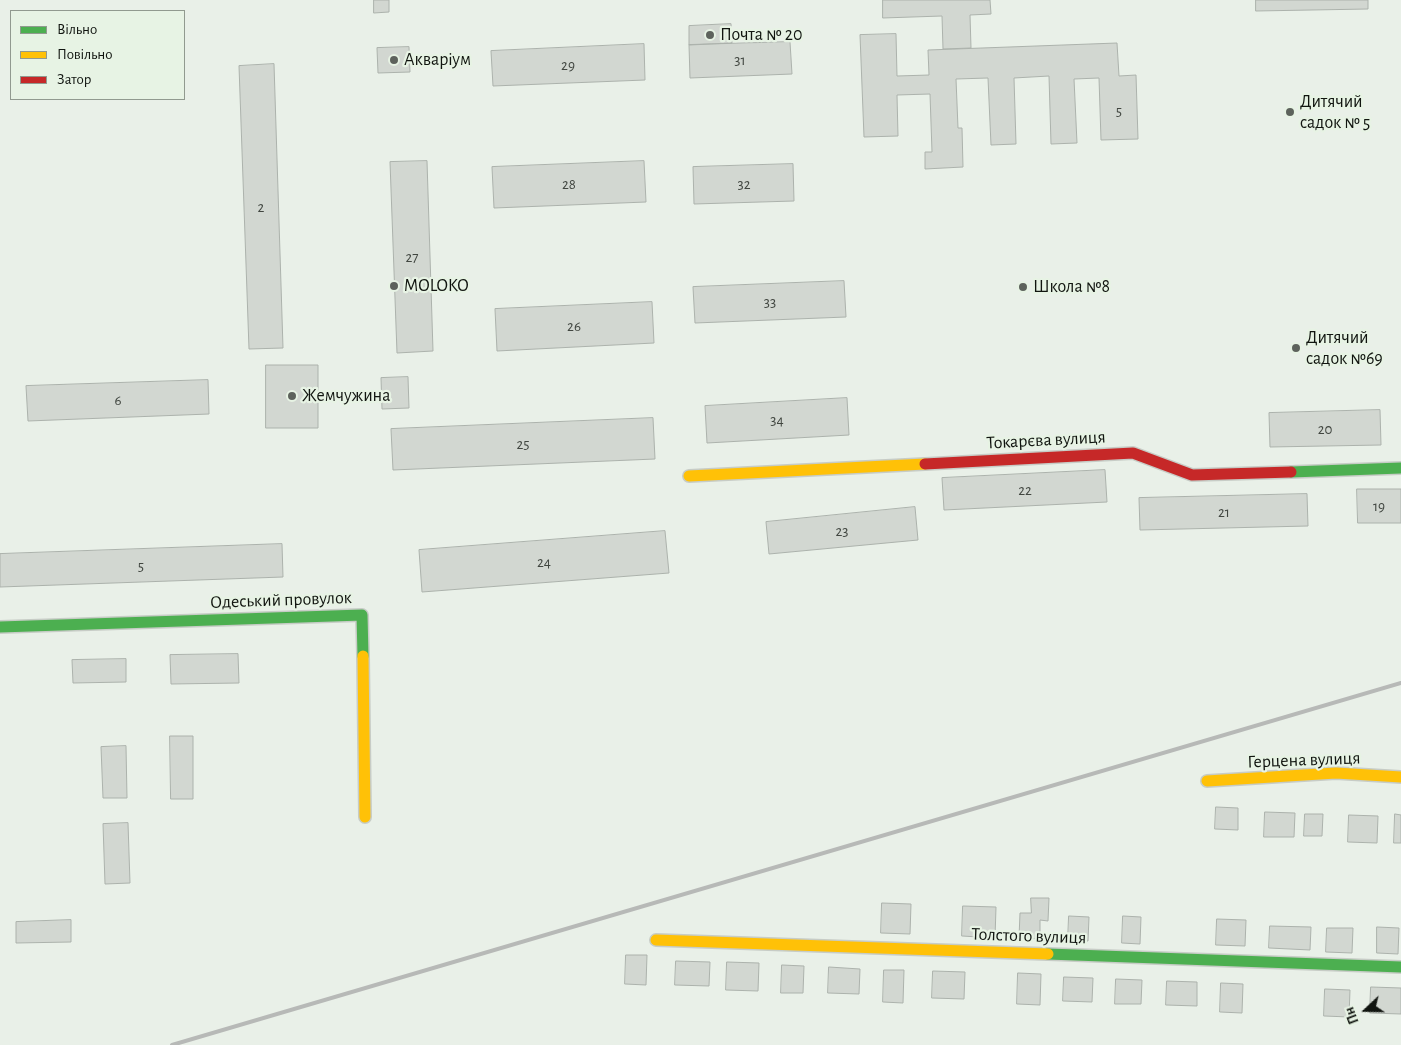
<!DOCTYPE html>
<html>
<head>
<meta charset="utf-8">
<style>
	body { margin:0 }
	#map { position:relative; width:1401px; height:1045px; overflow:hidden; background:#e9f0e8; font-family:"Alegreya Sans",sans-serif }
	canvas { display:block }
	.legend { position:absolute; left:10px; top:10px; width:175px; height:90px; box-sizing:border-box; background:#e7f3e4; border:1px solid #919a8f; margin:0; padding:6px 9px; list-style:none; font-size:15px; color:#111510 }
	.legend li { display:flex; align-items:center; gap:10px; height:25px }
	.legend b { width:25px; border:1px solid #919a8f }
	.north { position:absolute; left:1341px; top:985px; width:50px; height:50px; -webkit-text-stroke:4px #e7f3e4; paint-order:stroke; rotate:249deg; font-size:14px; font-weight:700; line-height:20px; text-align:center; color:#111510 }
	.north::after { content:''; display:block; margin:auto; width:18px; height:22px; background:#111510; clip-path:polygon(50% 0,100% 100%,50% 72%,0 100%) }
</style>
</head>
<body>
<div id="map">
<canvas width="1401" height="1045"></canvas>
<ul class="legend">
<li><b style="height:6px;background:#4caf50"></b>Вільно</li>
<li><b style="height:6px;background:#ffc107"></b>Повільно</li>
<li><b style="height:6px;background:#c62828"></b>Затор</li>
</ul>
<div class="north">Пн</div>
</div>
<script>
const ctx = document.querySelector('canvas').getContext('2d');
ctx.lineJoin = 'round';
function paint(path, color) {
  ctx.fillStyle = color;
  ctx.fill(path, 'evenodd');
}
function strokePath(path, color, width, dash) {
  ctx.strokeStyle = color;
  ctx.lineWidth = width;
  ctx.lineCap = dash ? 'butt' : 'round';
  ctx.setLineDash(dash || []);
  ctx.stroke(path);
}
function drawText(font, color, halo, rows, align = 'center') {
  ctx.font = font + ' "Alegreya Sans",sans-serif';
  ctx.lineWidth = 4.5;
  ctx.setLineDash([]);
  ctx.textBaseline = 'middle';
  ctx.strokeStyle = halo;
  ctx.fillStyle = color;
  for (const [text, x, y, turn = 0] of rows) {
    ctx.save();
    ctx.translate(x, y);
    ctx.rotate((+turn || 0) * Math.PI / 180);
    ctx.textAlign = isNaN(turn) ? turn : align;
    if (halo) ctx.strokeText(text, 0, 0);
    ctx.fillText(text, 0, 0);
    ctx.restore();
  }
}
const building = new Path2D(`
	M 374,0 L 389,0 L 389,12 L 374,13 Z
	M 883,0 L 990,0 L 991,14 L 970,15 L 971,48 L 943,49 L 942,16 L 883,18 Z
	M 1256,0 L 1368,0 L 1368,9 L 1256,11 Z
	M 731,24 L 732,43 L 689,45 L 689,26 Z
	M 896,34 L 897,76 L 929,75 L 928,50 L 1117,43 L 1119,76 L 1136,75 L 1138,139 L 1101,140 L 1099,78 L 1074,79 L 1077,143 L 1051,144 L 1049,76 L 1014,78 L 1016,144 L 991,145 L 988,78 L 956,79 L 958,128 L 962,128 L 963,167 L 925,169 L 925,152 L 932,152 L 930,94 L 897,95 L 898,136 L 864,137 L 860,35 Z
	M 790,42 L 792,74 L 690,78 L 689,45 Z
	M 644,44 L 645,80 L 493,86 L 491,51 Z
	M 409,47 L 410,72 L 378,73 L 377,48 Z
	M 274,64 L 283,348 L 249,349 L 239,66 Z
	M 427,161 L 433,351 L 397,353 L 390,162 Z
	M 644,161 L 646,202 L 494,208 L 492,167 Z
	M 793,164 L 794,201 L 694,204 L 693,167 Z
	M 844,281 L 846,317 L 695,323 L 693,287 Z
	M 652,302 L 654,343 L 497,351 L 495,309 Z
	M 266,365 L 318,365 L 318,428 L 266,428 Z
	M 408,377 L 409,408 L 382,409 L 381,378 Z
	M 208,380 L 209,414 L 28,421 L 26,386 Z
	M 847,398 L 849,435 L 707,443 L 705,406 Z
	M 1380,410 L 1381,445 L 1270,447 L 1269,413 Z
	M 653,418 L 655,459 L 393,470 L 391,429 Z
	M 1105,470 L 1107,502 L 944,510 L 942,478 Z
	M 1357,489 L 1401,489 L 1401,523 L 1358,523 Z
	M 1307,494 L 1308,526 L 1140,530 L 1139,498 Z
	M 915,507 L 918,540 L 769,554 L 766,522 Z
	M 665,531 L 669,573 L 422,592 L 419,550 Z
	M 282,544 L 283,577 L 0,587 L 0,554 Z
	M 238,654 L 239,683 L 171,684 L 170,655 Z
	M 126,659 L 126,682 L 73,683 L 72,660 Z
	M 170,736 L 193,736 L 193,799 L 171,799 Z
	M 126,746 L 127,798 L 103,798 L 101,747 Z
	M 1216,807 L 1238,808 L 1238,830 L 1215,829 Z
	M 1265,812 L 1295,813 L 1294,837 L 1264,837 Z
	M 1305,814 L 1323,814 L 1322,836 L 1304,836 Z
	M 1395,814 L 1401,815 L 1401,843 L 1394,843 Z
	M 1349,815 L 1378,816 L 1377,843 L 1348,842 Z
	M 128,823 L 130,883 L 105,884 L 103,824 Z
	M 1031,898 L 1049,898 L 1048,921 L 1040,920 L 1040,939 L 1019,938 L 1020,913 L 1031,913 Z
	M 882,903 L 911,904 L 910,934 L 881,933 Z
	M 963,906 L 996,907 L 995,938 L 962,936 Z
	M 1069,916 L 1089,917 L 1088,941 L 1068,940 Z
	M 1123,916 L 1141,917 L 1140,944 L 1122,943 Z
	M 1217,919 L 1246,920 L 1245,946 L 1216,945 Z
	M 71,920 L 71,942 L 16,943 L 16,922 Z
	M 1270,926 L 1311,927 L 1310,950 L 1269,948 Z
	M 1377,927 L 1399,928 L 1398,954 L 1377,953 Z
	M 1327,928 L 1353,928 L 1352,953 L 1326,952 Z
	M 626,955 L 647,955 L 646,985 L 625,984 Z
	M 676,961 L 710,962 L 709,986 L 675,985 Z
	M 727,962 L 759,963 L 758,991 L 726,990 Z
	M 782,965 L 804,966 L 803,993 L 781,993 Z
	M 829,967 L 860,969 L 859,994 L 828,993 Z
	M 884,970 L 904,970 L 903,1003 L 883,1002 Z
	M 933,971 L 965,972 L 964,999 L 932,998 Z
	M 1018,973 L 1041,974 L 1040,1005 L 1017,1004 Z
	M 1064,977 L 1093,978 L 1092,1002 L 1063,1001 Z
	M 1116,979 L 1142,980 L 1141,1004 L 1115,1004 Z
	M 1167,981 L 1197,982 L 1197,1006 L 1166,1005 Z
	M 1221,983 L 1243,984 L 1242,1013 L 1220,1012 Z
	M 1371,987 L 1401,988 L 1401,1014 L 1370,1013 Z
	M 1325,989 L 1350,990 L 1349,1017 L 1324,1016 Z`);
paint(building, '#d2d7d1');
strokePath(building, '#acb2ac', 1);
const fast = new Path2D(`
	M 1291,472 L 1401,468
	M 0,627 L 362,615 L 363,656
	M 1048,954 L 1401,967`);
const slow = new Path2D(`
	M 689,476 L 925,464
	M 363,656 L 365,817
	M 1207,781 L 1336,773 L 1401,777
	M 656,940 L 1048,954`);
const jam = new Path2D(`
	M 925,464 L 1133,453 L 1192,475 L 1291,472`);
strokePath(fast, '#c7ccc6', 14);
strokePath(slow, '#c7ccc6', 14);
strokePath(jam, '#c7ccc6', 14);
strokePath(fast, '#4caf50', 11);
strokePath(slow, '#ffc107', 11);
strokePath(jam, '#c62828', 11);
strokePath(new Path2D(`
	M 172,1045 L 1401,683`), '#b7b9b7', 4);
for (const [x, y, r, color] of [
	[710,35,5,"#5d625c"],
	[394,60,5,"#5d625c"],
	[1290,112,5,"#5d625c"],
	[394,286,5,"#5d625c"],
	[1023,287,5,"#5d625c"],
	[1296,348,5,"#5d625c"],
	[292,396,5,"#5d625c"]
]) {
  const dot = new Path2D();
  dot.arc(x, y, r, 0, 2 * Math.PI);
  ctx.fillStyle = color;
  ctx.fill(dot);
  strokePath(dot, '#e7f3e4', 2);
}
drawText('15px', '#414640', null, [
	["31",740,60],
	["29",568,65],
	["5",1119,111],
	["28",569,184],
	["32",744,184],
	["2",261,207],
	["27",412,257],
	["33",770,302],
	["26",574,326],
	["6",118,400],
	["34",777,420],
	["20",1325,429],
	["25",523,444],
	["22",1025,490],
	["19",1379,506],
	["21",1224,512],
	["23",842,531],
	["24",544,562],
	["5",141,566]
]);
drawText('18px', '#111510', '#e7f3e4', [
	["Почта № 20",720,35],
	["Акваріум",404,60],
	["Дитячий",1300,102],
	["садок № 5",1300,123],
	["MOLOKO",404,286],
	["Школа №8",1033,287],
	["Дитячий",1306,338],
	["садок №69",1306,359],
	["Жемчужина",302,396]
], 'left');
drawText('18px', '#111510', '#e7f3e4', [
	["Токарєва вулиця",1046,440,-3],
	["Одеський провулок",281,600,-2],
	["Герцена вулиця",1304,760,-2],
	["Толстого вулиця",1029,936,2]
]);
</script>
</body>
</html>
